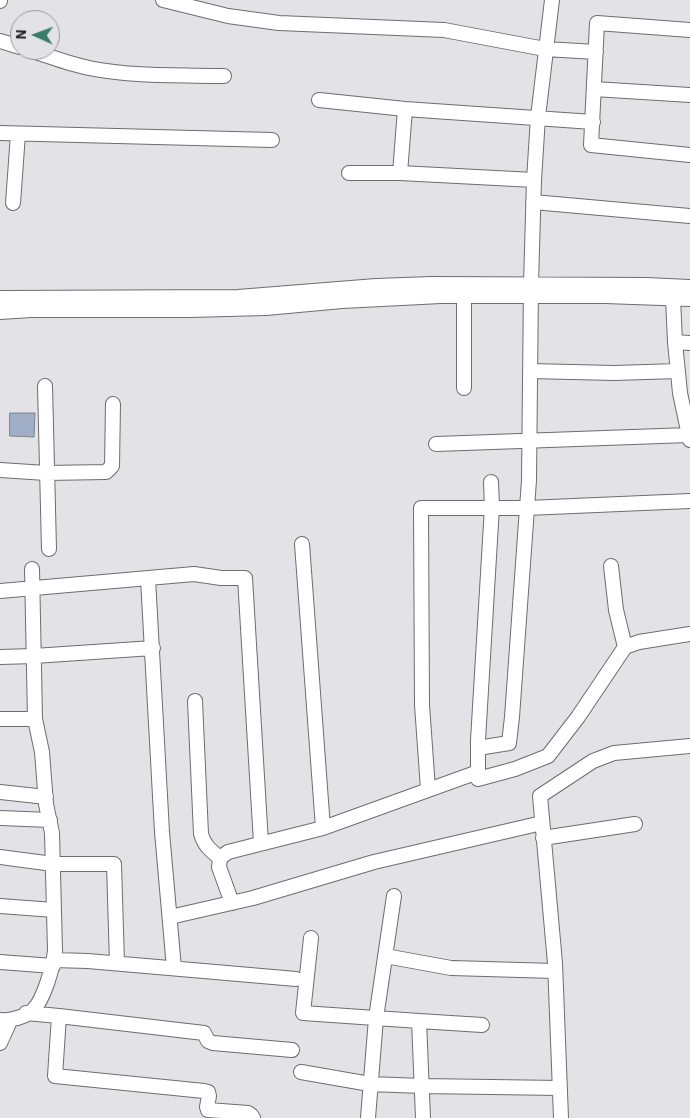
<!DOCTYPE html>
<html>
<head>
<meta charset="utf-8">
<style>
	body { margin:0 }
	#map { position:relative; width:690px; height:1118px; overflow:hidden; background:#e3e3e7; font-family:"IBM Plex Sans",sans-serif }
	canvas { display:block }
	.north { position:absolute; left:10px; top:10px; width:50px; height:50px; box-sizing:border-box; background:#e3e3e7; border:1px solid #97979b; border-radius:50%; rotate:272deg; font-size:14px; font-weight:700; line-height:20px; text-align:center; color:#262628 }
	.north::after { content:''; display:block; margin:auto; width:18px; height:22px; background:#3b7b6b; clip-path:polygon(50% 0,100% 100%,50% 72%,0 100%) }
</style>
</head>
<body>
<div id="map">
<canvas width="690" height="1118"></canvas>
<div class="north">N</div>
</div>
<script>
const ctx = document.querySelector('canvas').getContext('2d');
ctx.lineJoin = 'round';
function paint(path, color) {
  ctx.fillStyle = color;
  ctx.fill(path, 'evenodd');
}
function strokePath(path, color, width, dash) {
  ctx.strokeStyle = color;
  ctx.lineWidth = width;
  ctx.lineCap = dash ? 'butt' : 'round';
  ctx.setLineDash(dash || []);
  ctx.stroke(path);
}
const building = new Path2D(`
	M 10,413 L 35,413 L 34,437 L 10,436 Z`);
paint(building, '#a0aec8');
strokePath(building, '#808286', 1);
const minor = new Path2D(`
	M 163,0 L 228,16 L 279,23 L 444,30 L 545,49 L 596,52
	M 0,1 L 0,0
	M 690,30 L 597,23 L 591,145 L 690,155
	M 0,41 L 20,47
	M 29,50 C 49,56 69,64 89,68 C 133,77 179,75 224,76
	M 594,89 L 690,95
	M 319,100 L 405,109
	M 0,133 L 272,140
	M 349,173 L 400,173
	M 534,180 L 400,173 L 405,109 L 593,122
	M 533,202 L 690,216
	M 13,203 L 18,134
	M 0,298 L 238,297 L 376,286 L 432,284 L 646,285 L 690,287
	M 673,298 L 675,342 L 680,393 L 690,440
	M 0,312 L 31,310 L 190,310 L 266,308 L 342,301 L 441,296 L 605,296 L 690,299
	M 675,342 L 690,343
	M 530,371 L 614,373 L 678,371
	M 45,386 L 49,549
	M 464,388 L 464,296
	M 436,444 L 689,435
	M 0,470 L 46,473 L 106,472 L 112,466 L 113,404
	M 302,544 L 323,828
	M 611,566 L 616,610 L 625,647
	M 148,579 L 162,832 L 174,968
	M 0,591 L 194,574 L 221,578 L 245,578 L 261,843
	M 0,657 L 34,656 L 153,648
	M 195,701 L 201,834 C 204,845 210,850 220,858
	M 0,719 L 35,719
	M 478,748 L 509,743 L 512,717 L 529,480 L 531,284 L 534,180 L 538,117 L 552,0
	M 478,772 L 478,779 L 515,769 L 548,756 L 578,717 L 625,647 L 639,642 L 690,634
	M 428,789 L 422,705 L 421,508 L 527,508 L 690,501
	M 0,792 L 46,797
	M 0,818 L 50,820
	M 543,838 L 635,824
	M 0,857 L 53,864 L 114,864 L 117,963
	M 232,903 L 219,867 L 220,858 L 228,852 L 323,828 L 478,772 L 478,740 L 492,507 L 491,482
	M 0,906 L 54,910
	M 170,917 L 253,898 L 374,862 L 542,823
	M 311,938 L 303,1013 L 419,1021
	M 385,956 L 451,968 L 555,971
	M 54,960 L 88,961 L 296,979
	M 0,962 L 53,966
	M 26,1013 L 59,1016 L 55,1076 L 204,1091 L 208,1092 L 209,1096 L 207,1107 L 208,1110 L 248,1113 L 251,1115 L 253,1118
	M 59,1016 L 204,1033 L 208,1041 L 213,1043 L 292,1050
	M 0,1020 C 10,1021 25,1017 33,1010 C 44,1000 53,966 55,951 L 52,833 L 46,804 L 42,752 L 35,719 L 32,569
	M 0,1043 L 10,1021
	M 301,1072 L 370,1084 L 422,1086 L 560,1088
	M 368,1118 L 376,1018 L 394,896
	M 423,1118 L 419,1021 L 482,1025
	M 561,1118 L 555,963 L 540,796 L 593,761 L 614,753 L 690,746`);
strokePath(minor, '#6d6d71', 16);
strokePath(minor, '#fff', 14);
</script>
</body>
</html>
